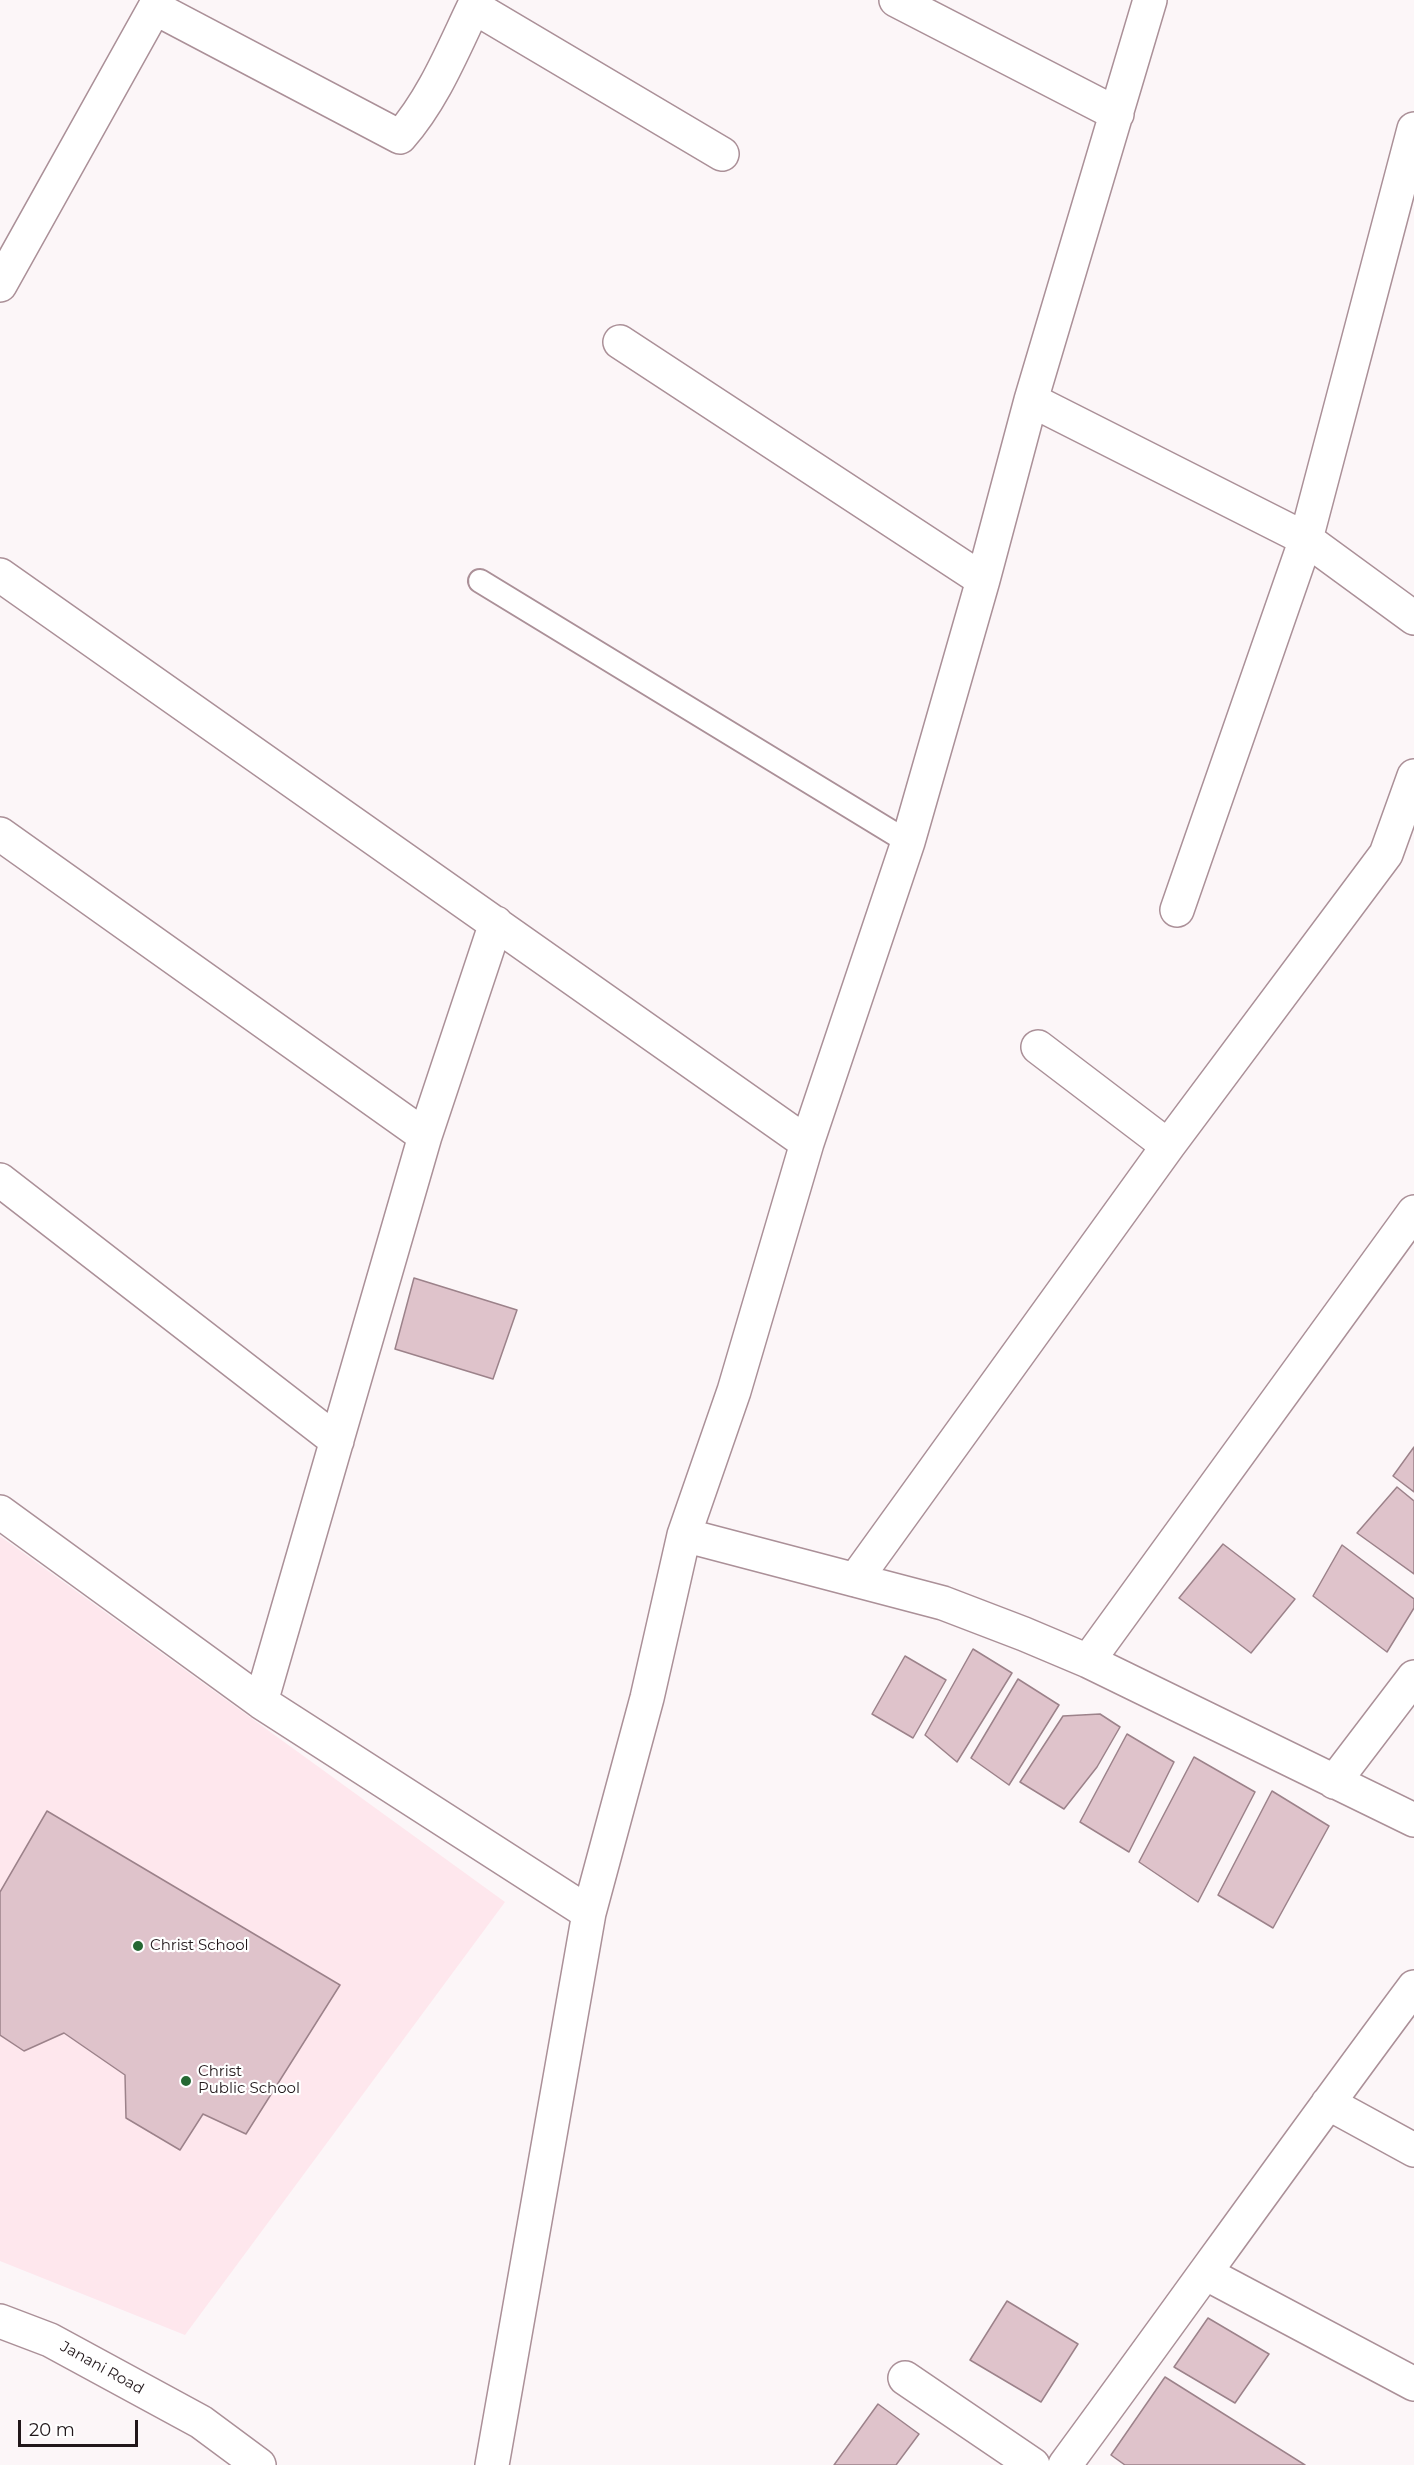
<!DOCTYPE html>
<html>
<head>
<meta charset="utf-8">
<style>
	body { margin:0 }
	#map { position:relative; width:1414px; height:2465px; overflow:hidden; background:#fcf6f8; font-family:Montserrat,sans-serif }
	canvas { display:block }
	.scale { position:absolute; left:18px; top:2420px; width:120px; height:27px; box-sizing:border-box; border:3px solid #21171a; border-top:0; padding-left:8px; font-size:18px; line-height:21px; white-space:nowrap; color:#21171a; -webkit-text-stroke:4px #fff; paint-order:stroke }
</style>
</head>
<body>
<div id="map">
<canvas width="1414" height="2465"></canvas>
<div class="scale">20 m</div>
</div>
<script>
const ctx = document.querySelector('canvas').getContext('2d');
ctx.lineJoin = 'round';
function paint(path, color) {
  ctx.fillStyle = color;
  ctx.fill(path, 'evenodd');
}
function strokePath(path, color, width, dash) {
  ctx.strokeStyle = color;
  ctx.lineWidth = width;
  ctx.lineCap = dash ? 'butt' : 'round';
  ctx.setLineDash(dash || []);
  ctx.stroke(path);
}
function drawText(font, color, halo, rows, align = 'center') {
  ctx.font = font + ' Montserrat,sans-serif';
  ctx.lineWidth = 4.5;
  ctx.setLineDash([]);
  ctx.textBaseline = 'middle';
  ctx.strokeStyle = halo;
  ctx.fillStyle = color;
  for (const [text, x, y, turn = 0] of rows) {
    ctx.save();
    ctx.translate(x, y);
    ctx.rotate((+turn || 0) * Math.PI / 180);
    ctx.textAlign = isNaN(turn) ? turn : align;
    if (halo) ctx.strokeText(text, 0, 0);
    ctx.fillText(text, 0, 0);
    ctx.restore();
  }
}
paint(new Path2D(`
	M 0,1536 L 505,1902 L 185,2335 L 0,2261 Z`), '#fee7ed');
const building = new Path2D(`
	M 414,1278 L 517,1310 L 493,1379 L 395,1349 Z
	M 1414,1447 L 1414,1492 L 1393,1476 Z
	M 1397,1487 L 1414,1501 L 1414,1574 L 1357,1533 Z
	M 1223,1544 L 1295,1599 L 1251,1653 L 1179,1598 Z
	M 1342,1545 L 1414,1599 L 1414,1608 L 1387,1652 L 1313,1596 Z
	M 973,1649 L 1012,1673 L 957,1762 L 925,1735 Z
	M 905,1656 L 946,1680 L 913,1738 L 872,1714 Z
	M 1018,1679 L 1059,1705 L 1009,1785 L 971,1758 Z
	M 1100,1714 L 1120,1727 L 1097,1767 L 1064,1809 L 1020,1782 L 1063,1716 Z
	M 1127,1734 L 1174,1762 L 1129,1852 L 1080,1822 Z
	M 1194,1757 L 1255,1792 L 1198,1902 L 1139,1862 Z
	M 1272,1791 L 1329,1826 L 1273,1928 L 1218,1895 Z
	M 47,1811 L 340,1985 L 246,2134 L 203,2114 L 180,2150 L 126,2118 L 125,2075 L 64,2033 L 24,2051 L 0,2035 L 0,1892 Z
	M 1007,2301 L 1078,2344 L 1041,2402 L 970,2360 Z
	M 1208,2318 L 1269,2354 L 1235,2403 L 1174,2367 Z
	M 1165,2377 L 1305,2465 L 1125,2465 L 1111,2455 Z
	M 878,2404 L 919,2434 L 896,2465 L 834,2465 Z`);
paint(building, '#dfc3cb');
strokePath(building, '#9c828a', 1.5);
const service = new Path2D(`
	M 480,581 L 908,842`);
const minor = new Path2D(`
	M 896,0 L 1117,114
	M 474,7 L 722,154
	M 155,8 L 400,137 C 435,97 454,47 477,0
	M 0,285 L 159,0
	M 620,342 L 983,580
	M 1031,400 L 1306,539 L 1414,618
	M 0,575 L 807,1143
	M 0,834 L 425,1136
	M 1177,910 L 1306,539 L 1414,129
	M 1038,1047 L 1168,1146
	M 0,1180 L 337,1441
	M 0,1512 L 261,1702 L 589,1913
	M 684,1535 L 943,1603 L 1024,1634 L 1088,1661 L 1414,1820
	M 855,1580 L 1168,1146 L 1386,854 L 1414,776
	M 1088,1661 L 1414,1212
	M 261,1702 L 425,1136 L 496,923
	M 1334,1782 L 1414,1677
	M 1328,2103 L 1414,2150
	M 1207,2274 L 1414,2384
	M 0,2321 L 50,2340 L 201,2422 L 259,2465
	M 905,2378 L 1033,2465
	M 492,2465 L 589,1913 L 647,1698 L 684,1535 L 734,1391 L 807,1143 L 908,842 L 983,580 L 1031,400 L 1150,0
	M 1065,2465 C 1182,2306 1296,2145 1414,1987`);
strokePath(service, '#ab9098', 26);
strokePath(minor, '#ab9098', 36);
strokePath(service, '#fff', 22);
strokePath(minor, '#fff', 33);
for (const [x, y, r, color] of [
	[138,1946,6,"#256833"],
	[186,2081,6,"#256833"]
]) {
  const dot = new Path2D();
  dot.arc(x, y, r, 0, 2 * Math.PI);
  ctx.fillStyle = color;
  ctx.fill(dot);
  strokePath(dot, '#fff', 2);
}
drawText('15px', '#21171a', '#fff', [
	["Christ School",150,1946],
	["Christ",198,2072],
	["Public School",198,2089]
], 'left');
drawText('15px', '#21171a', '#fff', [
	["Janani Road",102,2368,29]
]);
</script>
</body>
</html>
